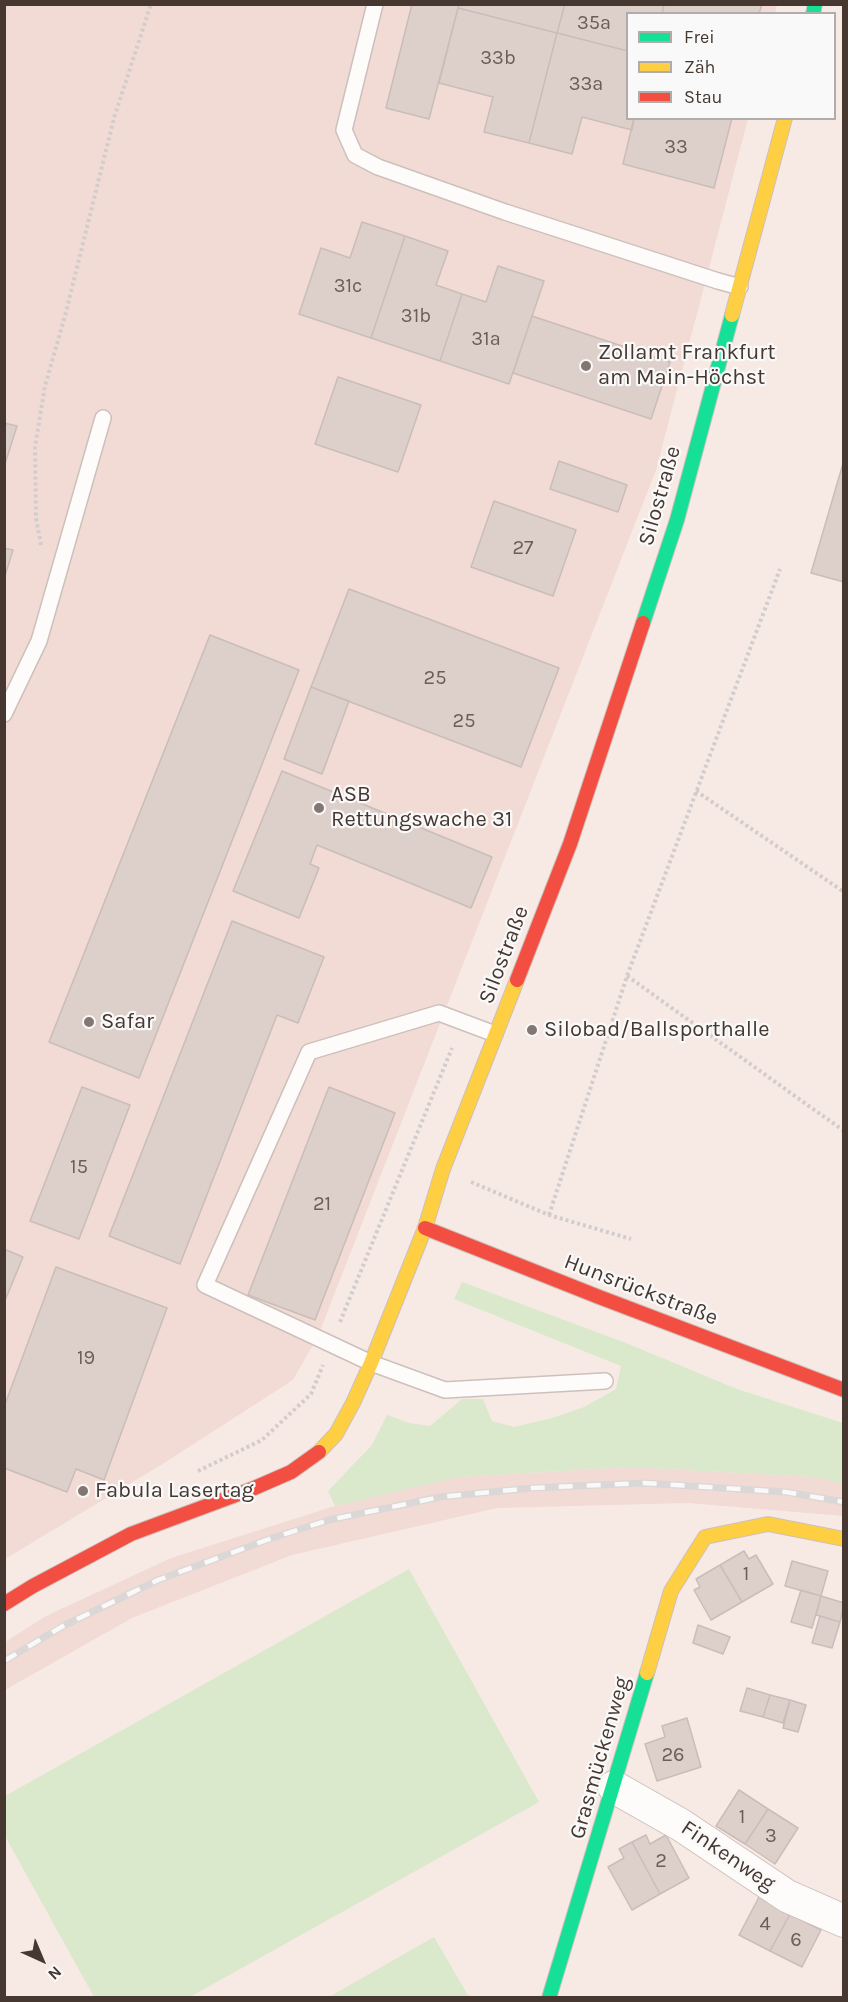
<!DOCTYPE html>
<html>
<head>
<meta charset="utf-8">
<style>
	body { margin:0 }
	#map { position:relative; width:848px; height:2002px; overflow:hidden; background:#f7eae5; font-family:Karla,sans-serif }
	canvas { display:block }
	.frame { position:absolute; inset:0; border:6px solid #463731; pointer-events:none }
	.legend { position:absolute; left:626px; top:12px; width:210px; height:108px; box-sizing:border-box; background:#f9f9f9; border:2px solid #b1aba9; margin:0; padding:8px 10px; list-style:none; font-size:18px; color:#463731 }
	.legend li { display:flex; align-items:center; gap:12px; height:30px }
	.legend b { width:30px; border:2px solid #b1aba9 }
	.north { position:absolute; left:12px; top:1930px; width:60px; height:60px; -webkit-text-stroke:4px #f9f9f9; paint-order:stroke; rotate:136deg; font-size:16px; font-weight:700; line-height:24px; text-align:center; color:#463731 }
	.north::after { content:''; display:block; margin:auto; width:21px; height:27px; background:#463731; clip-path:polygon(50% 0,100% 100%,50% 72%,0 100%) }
</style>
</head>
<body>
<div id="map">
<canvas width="848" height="2002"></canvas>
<div class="frame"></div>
<ul class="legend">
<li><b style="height:8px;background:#16e098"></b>Frei</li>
<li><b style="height:8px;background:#ffcf43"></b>Zäh</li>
<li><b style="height:8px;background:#f24e42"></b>Stau</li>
</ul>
<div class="north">N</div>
</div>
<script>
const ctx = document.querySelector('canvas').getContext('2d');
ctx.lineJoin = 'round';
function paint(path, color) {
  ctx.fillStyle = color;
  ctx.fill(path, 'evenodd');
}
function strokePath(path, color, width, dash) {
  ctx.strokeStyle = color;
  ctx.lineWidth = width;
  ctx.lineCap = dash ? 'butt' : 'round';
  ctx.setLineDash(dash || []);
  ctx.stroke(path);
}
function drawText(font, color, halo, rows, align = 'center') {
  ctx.font = font + ' Karla,sans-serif';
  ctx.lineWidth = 4.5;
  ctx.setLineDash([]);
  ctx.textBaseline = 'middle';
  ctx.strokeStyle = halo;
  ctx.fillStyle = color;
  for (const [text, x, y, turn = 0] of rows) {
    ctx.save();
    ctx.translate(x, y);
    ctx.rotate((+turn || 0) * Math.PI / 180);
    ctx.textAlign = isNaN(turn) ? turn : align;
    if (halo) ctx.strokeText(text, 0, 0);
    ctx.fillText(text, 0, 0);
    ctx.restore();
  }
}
paint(new Path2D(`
	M 5,5 L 777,5 L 775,13 L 628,14 L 628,118 L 748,119 L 656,470 L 318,1336 L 293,1380 L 161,1465 L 5,1559 Z
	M 630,1467 L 816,1477 L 843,1484 L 843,1516 L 688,1503 L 497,1508 L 292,1555 L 132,1618 L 5,1690 L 5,1642 L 46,1616 L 171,1558 L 335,1506 L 458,1477 Z`), '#f1dbd4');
paint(new Path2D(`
	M 462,1282 L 626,1343 L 737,1389 L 843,1423 L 843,1484 L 816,1477 L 630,1467 L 458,1477 L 335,1506 L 328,1491 L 372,1445 L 387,1415 L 409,1423 L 430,1426 L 462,1399 L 483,1399 L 492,1421 L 514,1427 L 552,1418 L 584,1407 L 616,1389 L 621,1366 L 454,1299 Z
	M 409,1569 L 539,1802 L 190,1997 L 94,1997 L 5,1836 L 5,1796 Z
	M 434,1937 L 469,1997 L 329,1997 Z`), '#dae8cb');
const building = new Path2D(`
	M 412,4 L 459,4 L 429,119 L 386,108 Z
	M 459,4 L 565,4 L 557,33 L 458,8 Z
	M 565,4 L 664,4 L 662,14 L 628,14 L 628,51 L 557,33 Z
	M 664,4 L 762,4 L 759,14 L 662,14 Z
	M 458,8 L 557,33 L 529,143 L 484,132 L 493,97 L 439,83 Z
	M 557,33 L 628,51 L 628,118 L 634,118 L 632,130 L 582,117 L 572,154 L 529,143 Z
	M 634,118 L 732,118 L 714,188 L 623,164 Z
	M 362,222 L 405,236 L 371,338 L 299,314 L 321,248 L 350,258 Z
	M 405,236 L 448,251 L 436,285 L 462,294 L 440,361 L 371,338 Z
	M 498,266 L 544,281 L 509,384 L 440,361 L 462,294 L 486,302 Z
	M 532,316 L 670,362 L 651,419 L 513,373 Z
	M 338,377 L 421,405 L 398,472 L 315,444 Z
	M 4,423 L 17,426 L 4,467 Z
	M 844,460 L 844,582 L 811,573 Z
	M 559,461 L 627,485 L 618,512 L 550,489 Z
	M 494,501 L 576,530 L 553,596 L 471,567 Z
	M 4,548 L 13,550 L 4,579 Z
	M 349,589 L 559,668 L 521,767 L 311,687 Z
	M 210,635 L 299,670 L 139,1078 L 49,1042 Z
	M 311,687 L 349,701 L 322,774 L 284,759 Z
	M 282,771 L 492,857 L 471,908 L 317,845 L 310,864 L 319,868 L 299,918 L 233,891 Z
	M 232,921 L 324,957 L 298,1023 L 277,1015 L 180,1264 L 109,1236 Z
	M 82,1087 L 130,1105 L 79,1239 L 30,1221 Z
	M 329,1087 L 395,1113 L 315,1320 L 248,1295 Z
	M 4,1249 L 23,1257 L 4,1303 Z
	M 56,1267 L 167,1308 L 104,1480 L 76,1469 L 67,1492 L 4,1468 L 4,1407 Z
	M 744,1551 L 749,1559 L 756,1555 L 773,1584 L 742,1602 L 720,1565 Z
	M 792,1561 L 828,1571 L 821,1596 L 785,1586 Z
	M 720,1565 L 742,1602 L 711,1620 L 694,1590 L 700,1587 L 696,1579 Z
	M 801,1590 L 821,1596 L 812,1628 L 791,1622 Z
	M 821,1596 L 844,1603 L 840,1622 L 816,1615 Z
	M 820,1616 L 840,1622 L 832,1648 L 812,1643 Z
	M 698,1625 L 730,1637 L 723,1654 L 693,1643 Z
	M 747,1688 L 770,1695 L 763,1717 L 740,1711 Z
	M 770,1695 L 790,1700 L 783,1723 L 763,1717 Z
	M 790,1700 L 806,1705 L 798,1732 L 783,1728 Z
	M 687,1718 L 701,1767 L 657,1781 L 645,1744 L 665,1737 L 662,1726 Z
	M 739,1790 L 768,1809 L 745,1844 L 716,1826 Z
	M 768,1809 L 798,1828 L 775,1864 L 745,1844 Z
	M 646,1835 L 650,1844 L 666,1835 L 689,1878 L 660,1894 L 632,1842 Z
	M 632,1842 L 660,1894 L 632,1910 L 608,1867 L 624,1858 L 619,1849 Z
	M 759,1897 L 790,1914 L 770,1951 L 739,1935 Z
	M 790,1914 L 821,1930 L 802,1967 L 770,1951 Z`);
paint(building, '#ddd0cb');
strokePath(building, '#cabdb9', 1.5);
const lane = new Path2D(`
	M 375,4 L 344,130 L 355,155 L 378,167 L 505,212 L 718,281 L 740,287
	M 4,714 L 39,641 L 103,418
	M 495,1034 L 439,1013 L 309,1052 L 205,1285 L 371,1363 L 445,1390 L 605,1381`);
const street = new Path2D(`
	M 614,1787 L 681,1825 L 787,1896 L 844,1921`);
const fast = new Path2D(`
	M 813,14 L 815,4
	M 643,623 L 677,520 L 732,315
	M 549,1998 L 647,1673`);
const slow = new Path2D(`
	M 732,315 L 785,118
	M 319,1452 L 336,1434 L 353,1403 L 371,1363 L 425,1228 L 443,1169 L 517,980
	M 647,1673 L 671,1591 L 705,1537 L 768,1524 L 844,1539`);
const jam = new Path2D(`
	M 517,980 L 570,844 L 643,623
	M 425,1228 L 599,1297 L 844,1390
	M 4,1604 L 33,1586 L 131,1534 L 252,1489 L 291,1472 L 319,1452`);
strokePath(lane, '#cdc0bc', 18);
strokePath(street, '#cdc0bc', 34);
strokePath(fast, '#cdc0bc', 16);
strokePath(slow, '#cdc0bc', 16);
strokePath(jam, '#cdc0bc', 16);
strokePath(new Path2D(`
	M 41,545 L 36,518 L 35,447 L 45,386 L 66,312 L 114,118 L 151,4
	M 696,791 L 844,892
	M 627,976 L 844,1131
	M 471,1182 L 549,1215 L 631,1239
	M 549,1215 L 627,976 L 780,569
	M 340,1322 L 452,1048
	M 198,1471 L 262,1440 L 311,1394 L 323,1365`), '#d2cdcc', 4, [3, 3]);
strokePath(lane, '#fefcfb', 15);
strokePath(street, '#fefcfb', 32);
strokePath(fast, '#16e098', 14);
strokePath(slow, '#ffcf43', 14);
strokePath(jam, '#f24e42', 14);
const rail = new Path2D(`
	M 4,1661 L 63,1626 L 158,1580 L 272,1538 L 329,1520 L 440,1497 L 532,1488 L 644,1483 L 786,1492 L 844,1502`);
strokePath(rail, '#dbd7d6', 7);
strokePath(rail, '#f9f9f9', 4.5, [14]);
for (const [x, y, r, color] of [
	[586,366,6,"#847670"],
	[319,808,6,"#847670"],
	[89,1022,6,"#847670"],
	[532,1030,6,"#847670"],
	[83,1491,6,"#847670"]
]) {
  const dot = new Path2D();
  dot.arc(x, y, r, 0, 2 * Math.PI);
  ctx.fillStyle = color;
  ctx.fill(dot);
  strokePath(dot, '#f9f9f9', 2);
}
drawText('20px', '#6c5d58', null, [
	["35a",594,23],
	["33b",498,58],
	["33a",586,84],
	["33",676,147],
	["31c",348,286],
	["31b",416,316],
	["31a",486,339],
	["27",523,548],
	["25",435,678],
	["25",464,721],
	["15",79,1167],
	["21",322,1204],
	["19",86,1358],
	["1",746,1574],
	["26",673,1755],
	["1",742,1817],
	["3",771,1836],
	["2",661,1861],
	["4",765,1924],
	["6",796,1940]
]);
drawText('22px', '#463731', '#f9f9f9', [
	["Zollamt Frankfurt",598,353],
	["am Main-Höchst",598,378],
	["ASB",331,795],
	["Rettungswache 31",331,820],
	["Safar",101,1022],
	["Silobad/Ballsporthalle",544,1030],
	["Fabula Lasertag",95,1491]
], 'left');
drawText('22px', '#463731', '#f9f9f9', [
	["Silostraße",660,496,-74],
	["Silostraße",504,955,-69],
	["Hunsrückstraße",641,1290,21],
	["Grasmückenweg",600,1758,-74],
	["Finkenweg",728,1856,34]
]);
</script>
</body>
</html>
